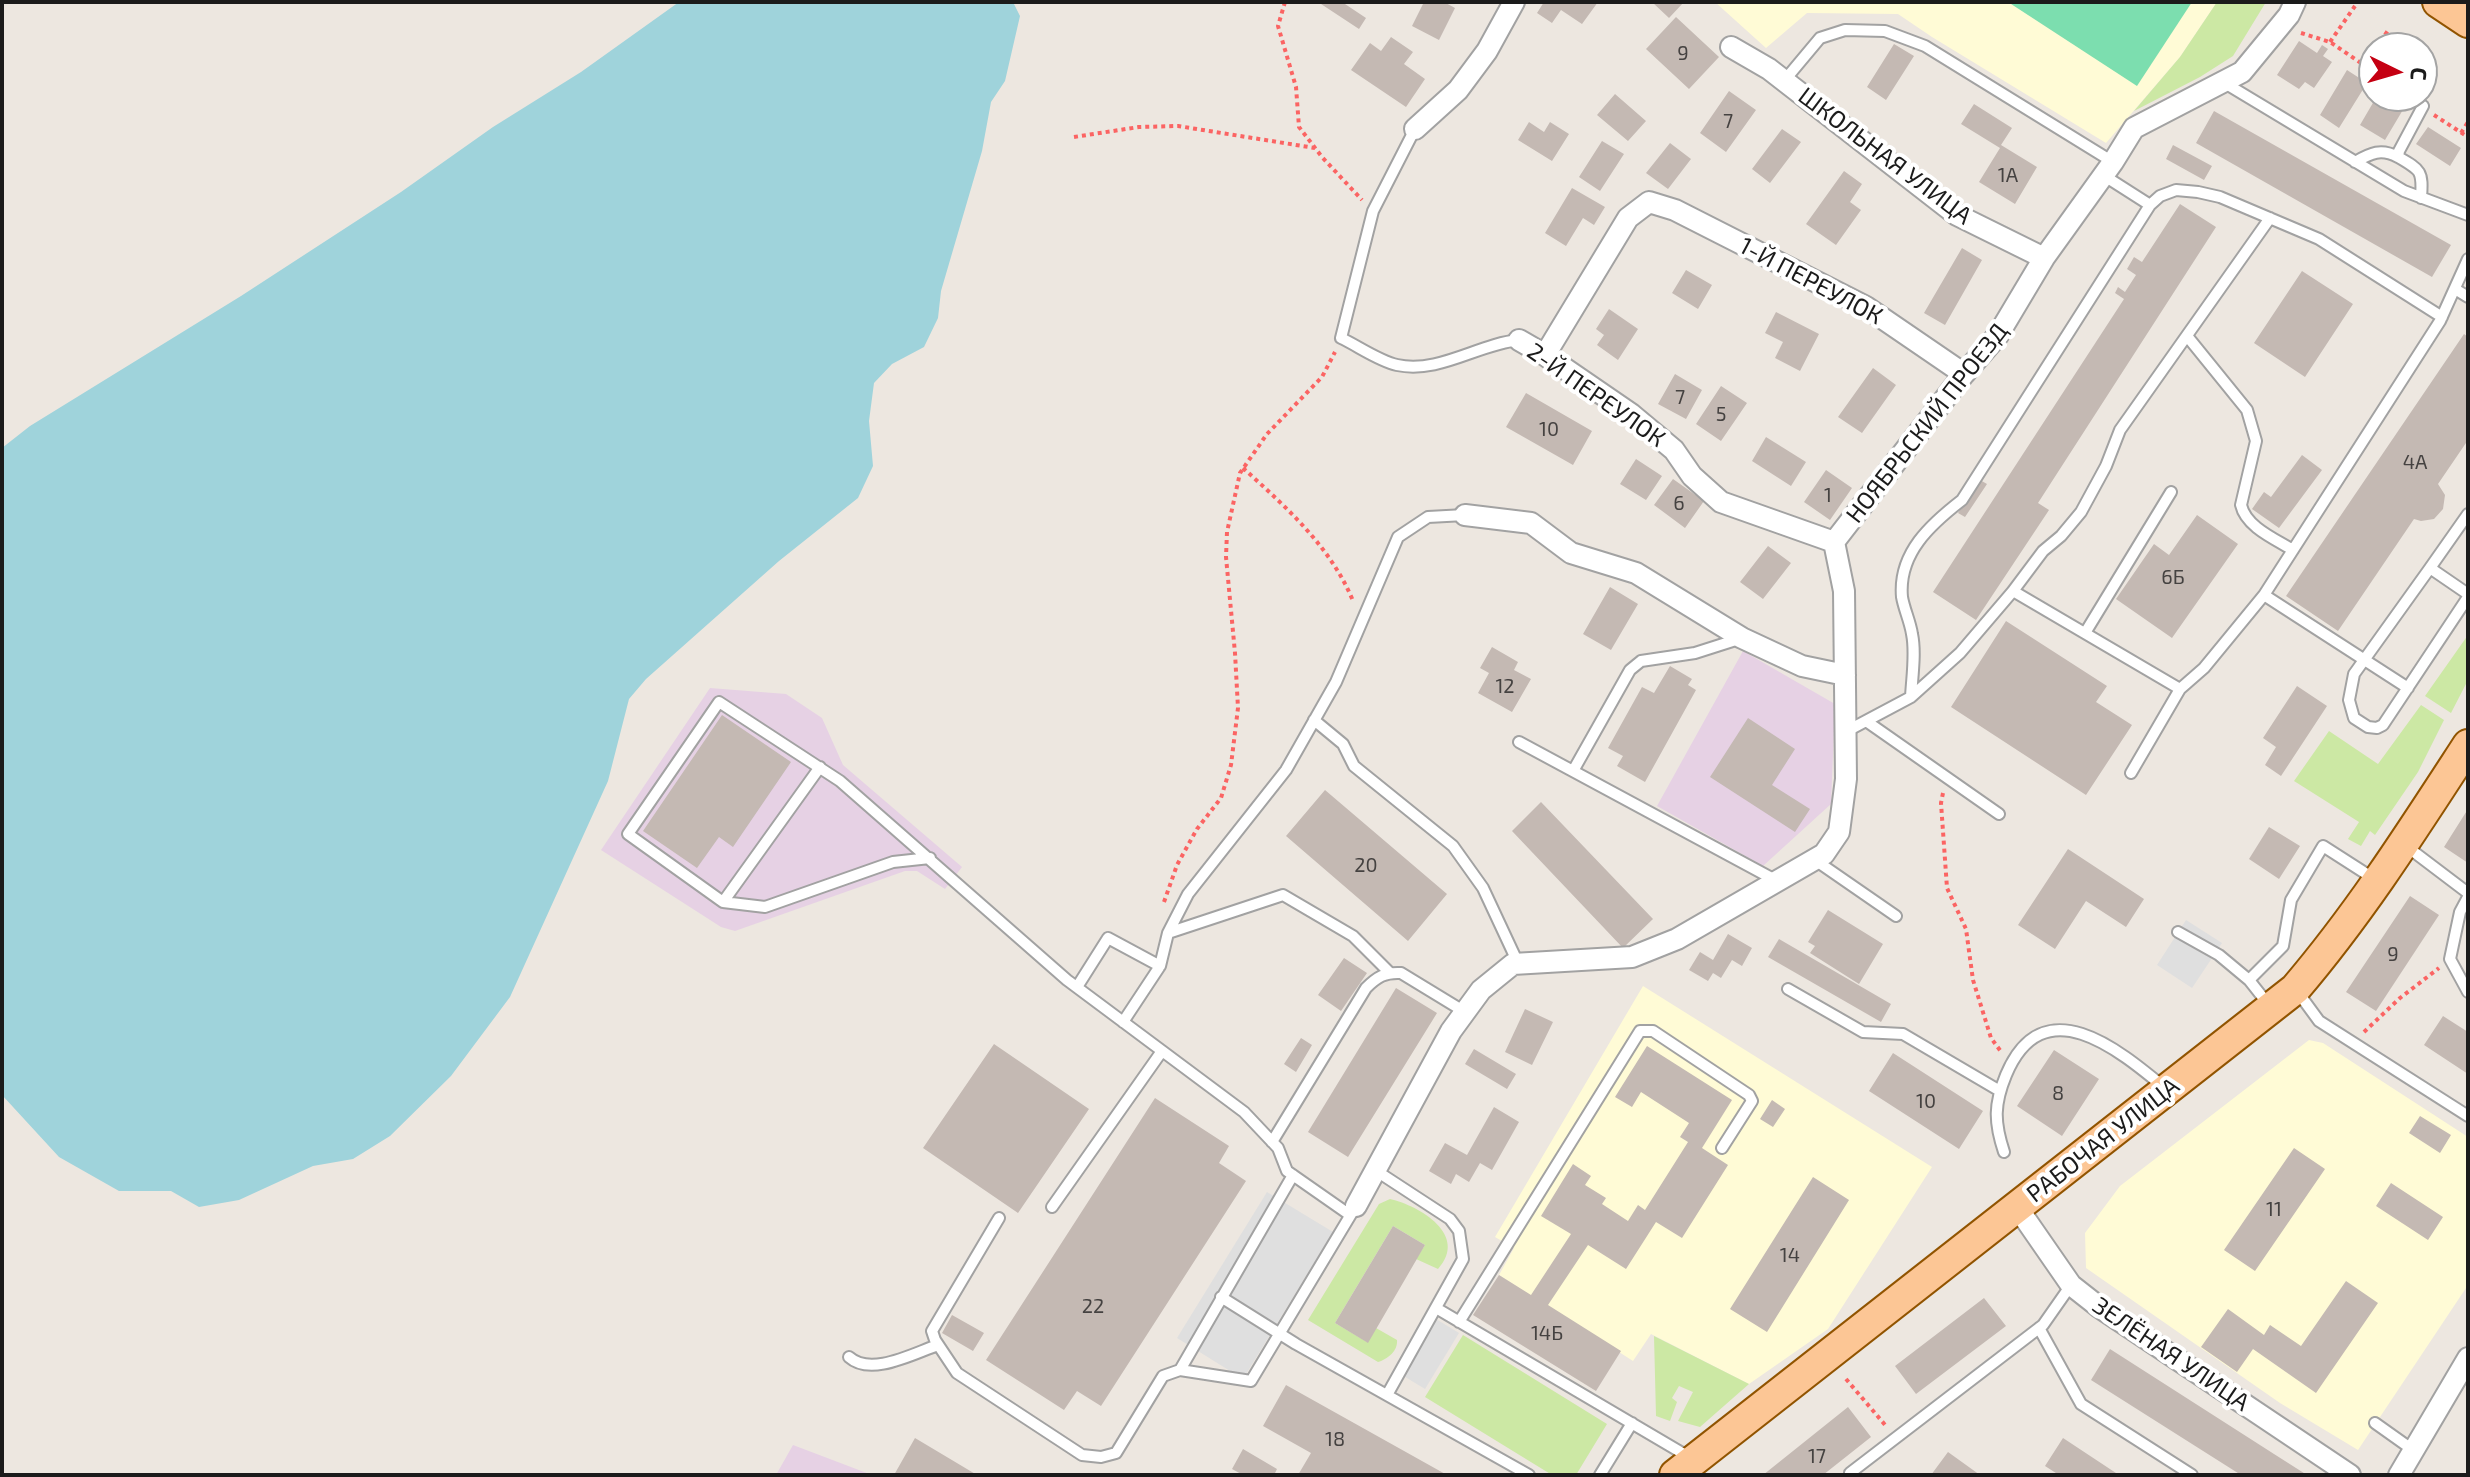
<!DOCTYPE html>
<html>
<head>
<meta charset="utf-8">
<style>
	body { margin:0 }
	#map { position:relative; width:2470px; height:1477px; overflow:hidden; background:#ede7e0; font-family:"Exo 2",sans-serif }
	canvas { display:block }
	.frame { position:absolute; inset:0; border:4px solid #1b1b1b; pointer-events:none }
	.north { position:absolute; left:2358px; top:32px; width:80px; height:80px; box-sizing:border-box; background:#fff; border:2px solid #a4a4a4; border-radius:50%; rotate:95deg; font-size:22px; font-weight:700; line-height:32px; text-align:center; color:#1b1b1b }
	.north::after { content:''; display:block; margin:auto; width:28px; height:36px; background:#c50012; clip-path:polygon(50% 0,100% 100%,50% 72%,0 100%) }
</style>
</head>
<body>
<div id="map">
<canvas width="2470" height="1477"></canvas>
<div class="frame"></div>
<div class="north">С</div>
</div>
<script>
const ctx = document.querySelector('canvas').getContext('2d');
ctx.lineJoin = 'round';
function paint(path, color) {
  ctx.fillStyle = color;
  ctx.fill(path, 'evenodd');
}
function strokePath(path, color, width, dash) {
  ctx.strokeStyle = color;
  ctx.lineWidth = width;
  ctx.lineCap = dash ? 'butt' : 'round';
  ctx.setLineDash(dash || []);
  ctx.stroke(path);
}
function drawText(font, color, halo, rows, align = 'center') {
  ctx.font = font + ' "Exo 2",sans-serif';
  ctx.lineWidth = 8;
  ctx.setLineDash([]);
  ctx.textBaseline = 'middle';
  ctx.strokeStyle = halo;
  ctx.fillStyle = color;
  for (const [text, x, y, turn = 0] of rows) {
    ctx.save();
    ctx.translate(x, y);
    ctx.rotate((+turn || 0) * Math.PI / 180);
    ctx.textAlign = isNaN(turn) ? turn : align;
    if (halo) ctx.strokeText(text, 0, 0);
    ctx.fillText(text, 0, 0);
    ctx.restore();
  }
}
paint(new Path2D(`
	M 1743,651 L 1835,704 L 1831,804 L 1763,866 L 1657,806 Z
	M 710,688 L 786,694 L 822,718 L 843,765 L 962,867 L 945,889 L 917,871 L 905,871 L 735,931 L 721,927 L 601,850 Z
	M 793,1445 L 872,1475 L 776,1475 Z`), '#e6d1e4');
paint(new Path2D(`
	M 1715,2 L 2217,2 L 2180,57 L 2106,143 L 1932,37 L 1898,14 L 1807,13 L 1766,48 Z
	M 1643,986 L 1932,1167 L 1828,1329 L 1749,1384 L 1651,1334 L 1633,1361 L 1499,1275 L 1514,1248 L 1495,1237 Z
	M 2309,1040 L 2323,1043 L 2468,1137 L 2468,1285 L 2358,1450 L 2280,1403 L 2086,1268 L 2085,1233 L 2120,1186 Z`), '#fffbd6');
paint(new Path2D(`
	M 2217,2 L 2266,2 L 2233,56 L 2200,77 L 2134,111 L 2180,57 Z
	M 2468,635 L 2468,680 L 2451,713 L 2425,696 Z
	M 2421,705 L 2444,720 L 2418,772 L 2375,835 L 2370,831 L 2361,846 L 2348,839 L 2359,822 L 2294,781 L 2329,731 L 2378,764 Z
	M 1390,1199 C 1420,1206 1469,1235 1438,1269 L 1416,1259 L 1425,1245 L 1393,1226 L 1335,1323 L 1367,1342 L 1376,1328 L 1397,1340 C 1398,1351 1388,1359 1378,1362 L 1308,1320 L 1379,1204 Z
	M 1463,1335 L 1607,1424 L 1576,1475 L 1552,1475 L 1425,1397 Z
	M 1654,1336 L 1749,1384 L 1700,1427 L 1678,1421 L 1693,1392 L 1679,1386 L 1672,1398 L 1677,1402 L 1670,1421 L 1656,1416 Z`), '#cce8a4');
paint(new Path2D(`
	M 2008,2 L 2192,2 L 2137,86 Z`), '#7cdeaf');
paint(new Path2D(`
	M 2186,920 L 2222,943 L 2192,988 L 2157,965 Z
	M 1267,1192 L 1333,1232 L 1243,1379 L 1177,1338 Z
	M 1436,1319 L 1459,1333 L 1425,1389 L 1402,1375 Z`), '#dfdfdf');
paint(new Path2D(`
	M 679,2 L 1013,2 L 1020,16 L 1005,81 L 991,102 L 982,151 L 941,291 L 938,318 L 924,347 L 892,364 L 874,383 L 869,421 L 873,466 L 858,498 L 779,561 L 646,679 L 629,699 L 608,781 L 510,997 L 451,1076 L 390,1136 L 353,1159 L 313,1166 L 239,1200 L 199,1207 L 171,1191 L 119,1191 L 59,1157 L 2,1095 L 2,448 L 30,426 L 241,296 L 401,192 L 493,127 L 581,72 Z`), '#9fd3db');
paint(new Path2D(`
	M 1318,2 L 1342,2 L 1366,18 L 1359,29 Z
	M 1424,2 L 1444,2 L 1455,8 L 1439,40 L 1412,26 Z
	M 1544,2 L 1598,2 L 1582,24 L 1561,10 L 1552,23 L 1537,13 Z
	M 1652,2 L 1684,2 L 1669,18 Z
	M 1676,17 L 1719,57 L 1689,89 L 1646,49 Z
	M 1391,37 L 1413,52 L 1404,64 L 1425,79 L 1406,107 L 1351,70 L 1370,43 L 1381,51 Z
	M 2299,41 L 2317,53 L 2322,45 L 2328,49 L 2323,56 L 2332,62 L 2314,88 L 2305,82 L 2299,89 L 2277,75 Z
	M 1894,44 L 1914,56 L 1886,100 L 1867,87 Z
	M 2347,70 L 2367,83 L 2339,128 L 2320,115 Z
	M 1729,91 L 1756,110 L 1726,152 L 1700,133 Z
	M 1615,94 L 1646,121 L 1628,141 L 1597,115 Z
	M 2377,96 L 2384,96 L 2404,108 L 2385,140 L 2360,125 Z
	M 1974,104 L 2012,128 L 2001,145 L 2037,167 L 2015,204 L 1979,182 L 2000,148 L 1961,124 Z
	M 2214,111 L 2451,245 L 2432,277 L 2196,143 Z
	M 1529,122 L 1544,132 L 1550,122 L 1569,134 L 1552,161 L 1518,140 Z
	M 2428,127 L 2461,148 L 2450,166 L 2416,144 Z
	M 1782,129 L 1801,142 L 1770,183 L 1752,169 Z
	M 1602,141 L 1624,154 L 1600,191 L 1579,177 Z
	M 1670,143 L 1691,159 L 1668,189 L 1646,173 Z
	M 2173,145 L 2212,166 L 2204,180 L 2166,159 Z
	M 1844,171 L 1862,184 L 1850,202 L 1861,210 L 1836,245 L 1806,224 Z
	M 1572,188 L 1605,207 L 1594,225 L 1583,218 L 1566,246 L 1545,233 Z
	M 2180,204 L 2216,227 L 2038,503 L 2049,510 L 1976,620 L 1933,592 L 2124,299 L 2115,293 L 2118,287 L 2125,292 L 2136,275 L 2127,269 L 2134,257 L 2142,262 Z
	M 1962,248 L 1982,260 L 1945,325 L 1924,313 Z
	M 1686,270 L 1712,285 L 1698,309 L 1672,293 Z
	M 2302,271 L 2353,304 L 2305,377 L 2254,343 Z
	M 1609,309 L 1638,329 L 1618,360 L 1597,345 L 1604,335 L 1596,329 Z
	M 1776,312 L 1819,334 L 1800,371 L 1775,358 L 1783,342 L 1765,333 Z
	M 2464,334 L 2468,337 L 2468,440 L 2438,484 L 2445,495 L 2443,509 L 2434,519 L 2421,521 L 2414,519 L 2338,631 L 2286,596 Z
	M 1873,368 L 1896,385 L 1862,433 L 1838,417 Z
	M 1675,374 L 1702,390 L 1686,419 L 1658,404 Z
	M 1721,386 L 1747,403 L 1721,441 L 1696,424 Z
	M 1526,393 L 1592,431 L 1573,465 L 1506,427 Z
	M 1766,437 L 1806,462 L 1791,486 L 1752,461 Z
	M 2302,455 L 2322,470 L 2279,528 L 2252,509 L 2264,492 L 2271,497 Z
	M 1636,459 L 1662,476 L 1646,500 L 1620,484 Z
	M 1826,470 L 1852,488 L 1830,520 L 1804,502 Z
	M 1673,479 L 1704,501 L 1685,528 L 1654,505 Z
	M 1980,480 L 1987,484 L 1965,517 L 1958,513 Z
	M 2197,515 L 2238,544 L 2172,638 L 2116,599 L 2154,544 L 2169,555 Z
	M 1768,546 L 1791,563 L 1763,599 L 1740,582 Z
	M 1610,587 L 1638,604 L 1611,650 L 1583,634 Z
	M 2006,621 L 2107,686 L 2096,702 L 2132,725 L 2086,795 L 1951,707 Z
	M 1492,647 L 1518,662 L 1514,670 L 1531,679 L 1512,712 L 1478,693 L 1489,673 L 1480,668 Z
	M 1670,666 L 1692,679 L 1688,685 L 1696,690 L 1645,782 L 1617,766 L 1623,756 L 1608,748 L 1642,687 L 1654,693 Z
	M 2297,686 L 2327,706 L 2281,776 L 2265,765 L 2276,747 L 2263,738 Z
	M 722,715 L 791,762 L 733,847 L 719,837 L 697,868 L 643,831 Z
	M 1748,718 L 1795,749 L 1772,785 L 1810,809 L 1795,832 L 1710,777 Z
	M 1325,790 L 1447,894 L 1408,941 L 1286,836 Z
	M 1541,802 L 1653,919 L 1623,948 L 1512,831 Z
	M 2468,809 L 2468,863 L 2444,847 Z
	M 2269,827 L 2300,846 L 2279,879 L 2249,859 Z
	M 2068,849 L 2144,899 L 2126,927 L 2086,901 L 2055,949 L 2018,925 Z
	M 2410,896 L 2439,915 L 2376,1011 L 2346,992 Z
	M 1828,910 L 1883,944 L 1859,984 L 1810,953 L 1815,946 L 1808,942 Z
	M 1728,934 L 1752,948 L 1742,966 L 1732,960 L 1721,978 L 1713,973 L 1708,981 L 1689,970 L 1700,952 L 1713,960 Z
	M 1779,939 L 1891,1004 L 1881,1022 L 1768,957 Z
	M 1344,958 L 1367,973 L 1341,1011 L 1318,995 Z
	M 1396,988 L 1437,1013 L 1348,1157 L 1308,1132 Z
	M 1525,1009 L 1553,1022 L 1532,1065 L 1505,1052 Z
	M 2443,1016 L 2468,1032 L 2468,1074 L 2424,1045 Z
	M 1301,1038 L 1312,1045 L 1296,1072 L 1284,1064 Z
	M 994,1044 L 1089,1109 L 1018,1213 L 923,1148 Z
	M 1647,1046 L 1732,1100 L 1702,1148 L 1728,1165 L 1682,1238 L 1656,1222 L 1626,1269 L 1588,1245 L 1548,1305 L 1621,1351 L 1596,1391 L 1473,1315 L 1499,1275 L 1531,1295 L 1571,1234 L 1541,1216 L 1573,1164 L 1591,1176 L 1585,1185 L 1606,1198 L 1602,1204 L 1628,1221 L 1638,1205 L 1645,1210 L 1688,1142 L 1680,1137 L 1689,1123 L 1641,1092 L 1632,1107 L 1615,1097 Z
	M 1474,1049 L 1516,1074 L 1507,1089 L 1465,1064 Z
	M 2054,1050 L 2099,1079 L 2062,1136 L 2017,1106 Z
	M 1893,1053 L 1983,1111 L 1959,1149 L 1869,1091 Z
	M 1155,1098 L 1229,1146 L 1219,1163 L 1246,1181 L 1101,1406 L 1077,1391 L 1064,1410 L 986,1360 Z
	M 1772,1100 L 1785,1109 L 1773,1127 L 1760,1119 Z
	M 1494,1107 L 1519,1122 L 1492,1170 L 1480,1163 L 1469,1182 L 1456,1174 L 1451,1184 L 1429,1171 L 1445,1143 L 1467,1155 Z
	M 2420,1116 L 2451,1135 L 2440,1153 L 2409,1133 Z
	M 2294,1148 L 2325,1169 L 2255,1271 L 2224,1250 Z
	M 1813,1177 L 1849,1200 L 1767,1332 L 1730,1309 Z
	M 2391,1183 L 2443,1217 L 2428,1240 L 2376,1206 Z
	M 1393,1226 L 1425,1245 L 1368,1343 L 1335,1323 Z
	M 2346,1281 L 2378,1303 L 2316,1393 L 2253,1349 L 2237,1372 L 2201,1347 L 2228,1309 L 2264,1335 L 2270,1325 L 2301,1346 Z
	M 1984,1298 L 2006,1326 L 1916,1394 L 1895,1366 Z
	M 952,1315 L 984,1333 L 973,1351 L 942,1333 Z
	M 2110,1349 L 2274,1454 L 2307,1475 L 2241,1475 L 2091,1380 Z
	M 1286,1385 L 1447,1475 L 1298,1475 L 1311,1453 L 1263,1426 Z
	M 1848,1407 L 1871,1437 L 1823,1475 L 1763,1475 Z
	M 915,1438 L 977,1475 L 894,1475 Z
	M 2063,1438 L 2119,1475 L 2059,1475 L 2045,1466 Z
	M 1243,1449 L 1277,1469 L 1274,1475 L 1243,1475 L 1232,1469 Z
	M 1948,1452 L 1980,1475 L 1931,1475 Z`), '#c4b9b3');
const service = new Path2D(`
	M 1784,81 L 1820,38 L 1845,30 L 1885,31 L 1925,46 L 2113,162
	M 2223,82 L 2404,191 L 2468,215
	M 1415,129 L 1373,211 L 1341,338 C 1358,346 1379,361 1397,365 C 1439,374 1478,344 1519,340
	M 2355,162 C 2371,153 2381,148 2398,157
	M 2103,175 L 2150,205 L 2160,196 L 2176,190 L 2198,192 L 2220,197 L 2319,239 L 2442,317
	M 2421,198 C 2423,171 2421,170 2398,157 L 2399,151 L 2423,106
	M 2455,289 L 2468,297
	M 2187,336 L 2247,410 L 2256,441 L 2241,505 C 2246,527 2275,539 2293,550
	M 2468,514 L 2430,568 L 2468,594
	M 2430,568 L 2354,674 L 2349,700 L 2354,718 L 2368,727 L 2377,728 L 2383,725 L 2468,597
	M 2264,595 L 2440,321 L 2468,259
	M 2085,633 L 2171,492
	M 2180,689 L 2013,591 L 2043,551 L 2061,536 L 2081,512 L 2106,466 L 2120,430 L 2270,218
	M 1911,697 C 1912,677 1916,653 1912,634 C 1910,621 1904,609 1902,597 C 1898,553 1931,524 1962,500 L 2150,205
	M 1314,720 L 1343,744 L 1354,766 L 1453,846 L 1483,888 L 1518,963
	M 1866,721 L 1999,814
	M 1847,731 L 1911,697 L 1960,653 L 2013,591
	M 1519,742 L 1777,881
	M 820,767 L 723,902 L 628,834 L 719,702 L 840,781 L 1067,980 L 1244,1112 L 1278,1148 L 1287,1171 L 1350,1215
	M 1573,771 L 1630,670 L 1641,661 L 1695,653 L 1742,638
	M 2131,773 L 2180,689 L 2204,668 L 2264,595 L 2408,688
	M 2406,846 L 2468,893
	M 1815,860 L 1896,916
	M 2468,897 L 2460,912 L 2450,959 L 2468,992
	M 723,902 L 765,907 L 893,862 L 930,858
	M 2178,932 L 2219,955 L 2249,980
	M 1168,933 L 1283,895 L 1353,936 L 1389,972
	M 1160,966 L 1168,933 L 1188,894 L 1286,770 L 1336,682 L 1398,537 L 1428,517 L 1465,515
	M 1077,987 L 1108,938 L 1160,966 L 1123,1022
	M 1788,989 L 1863,1032 L 1903,1034 L 2000,1091
	M 2297,991 L 2319,1021 L 2468,1116
	M 2268,1004 L 2249,980 L 2283,946 L 2291,900 L 2323,846 L 2376,880
	M 1272,1142 L 1366,988 C 1377,977 1385,972 1401,973 L 1465,1012
	M 2004,1152 C 1994,1122 1994,1104 2006,1075 C 2043,987 2118,1049 2165,1088
	M 1375,1170 L 1450,1219 L 1459,1231 L 1463,1259 L 1387,1395
	M 1052,1207 L 1162,1051
	M 999,1218 L 932,1331 L 935,1340 L 957,1373 L 1082,1455 L 1101,1457 L 1116,1453 L 1163,1376 L 1180,1370 L 1251,1381 L 1353,1211
	M 1221,1297 L 1296,1344 L 1529,1475
	M 1436,1308 L 1689,1457
	M 1459,1322 L 1640,1031 L 1653,1031 L 1749,1095 L 1752,1101 L 1722,1148
	M 2039,1328 L 2081,1404 L 2192,1475
	M 849,1357 C 871,1377 914,1353 938,1345
	M 1180,1370 L 1293,1175
	M 2375,1423 L 2413,1450
	M 1850,1473 L 2043,1325 L 2071,1285
	M 1600,1475 L 1632,1423`);
const minor = new Path2D(`
	M 1731,47 L 1769,69 L 1957,215 L 2044,258
	M 1415,129 L 1458,90 L 1487,51 L 1514,2
	M 1519,340 L 1545,355 L 1631,414 L 1674,450 L 1692,476 L 1721,502 L 1834,542
	M 1545,355 L 1628,218 L 1649,202 L 1675,210 L 1866,307 L 1964,374
	M 1465,515 L 1531,523 L 1571,553 L 1636,573 L 1742,638 L 1802,666 L 1845,675
	M 1356,1206 L 1451,1031 L 1481,990 L 1513,964 L 1632,957 L 1677,939 L 1824,854 L 1839,832 L 1846,779 L 1844,591 L 1834,542 L 1964,374 L 1998,335 L 2044,258 L 2113,162 L 2134,128 L 2242,72 L 2289,15 L 2295,2
	M 2017,1207 L 2071,1285 L 2099,1307 L 2350,1475
	M 2399,1475 L 2468,1358`);
const primary = new Path2D(`
	M 2438,2 L 2468,22
	M 1675,1475 L 2295,989 C 2360,913 2414,828 2468,745`);
strokePath(service, '#a2a2a2', 14);
strokePath(minor, '#a2a2a2', 24);
strokePath(primary, '#915400', 34);
strokePath(new Path2D(`
	M 1285,2 L 1278,26 L 1296,87 L 1299,127 L 1322,157 L 1362,200
	M 2301,33 L 2330,42 L 2374,72
	M 2330,42 L 2355,6
	M 2376,48 L 2389,29
	M 2422,54 L 2423,52
	M 2365,66 L 2374,52
	M 2434,115 L 2468,137
	M 2461,133 L 2468,122
	M 1074,137 L 1139,127 L 1178,126 L 1315,148
	M 1243,468 C 1286,507 1331,547 1353,601
	M 1943,793 L 1941,803 L 1947,888 L 1966,929 L 1973,980 L 1991,1038 L 2002,1053
	M 1164,902 L 1177,865 L 1197,829 L 1221,798 L 1231,765 L 1238,708 L 1235,653 L 1226,557 L 1227,532 L 1240,473 L 1267,434 L 1322,377 L 1335,352
	M 2364,1032 L 2400,998 L 2439,968
	M 1846,1379 L 1886,1426`), '#fb6463', 4, [4, 4]);
strokePath(service, '#fff', 10);
strokePath(minor, '#fff', 20);
strokePath(primary, '#fcc695', 30);
drawText('20px', '#454241', null, [
	["9",1683,53],
	["7",1728,121],
	["1А",2008,175],
	["7",1680,397],
	["5",1721,414],
	["10",1549,429],
	["4А",2415,462],
	["1",1828,495],
	["6",1679,503],
	["6Б",2173,577],
	["12",1505,686],
	["20",1366,865],
	["9",2393,954],
	["8",2058,1093],
	["10",1926,1101],
	["11",2274,1209],
	["14",1790,1255],
	["22",1093,1306],
	["14Б",1547,1333],
	["18",1335,1439],
	["17",1817,1456]
]);
drawText('24px', '#1b1b1b', '#fff', [
	["ШКОЛЬНАЯ УЛИЦА",1885,156,37],
	["1-Й ПЕРЕУЛОК",1811,281,28],
	["2-Й ПЕРЕУЛОК",1596,395,35],
	["НОЯБРЬСКИЙ ПРОЕЗД",1927,423,-52],
	["РАБОЧАЯ УЛИЦА",2103,1140,-38],
	["ЗЕЛЁНАЯ УЛИЦА",2171,1354,34]
]);
</script>
</body>
</html>
